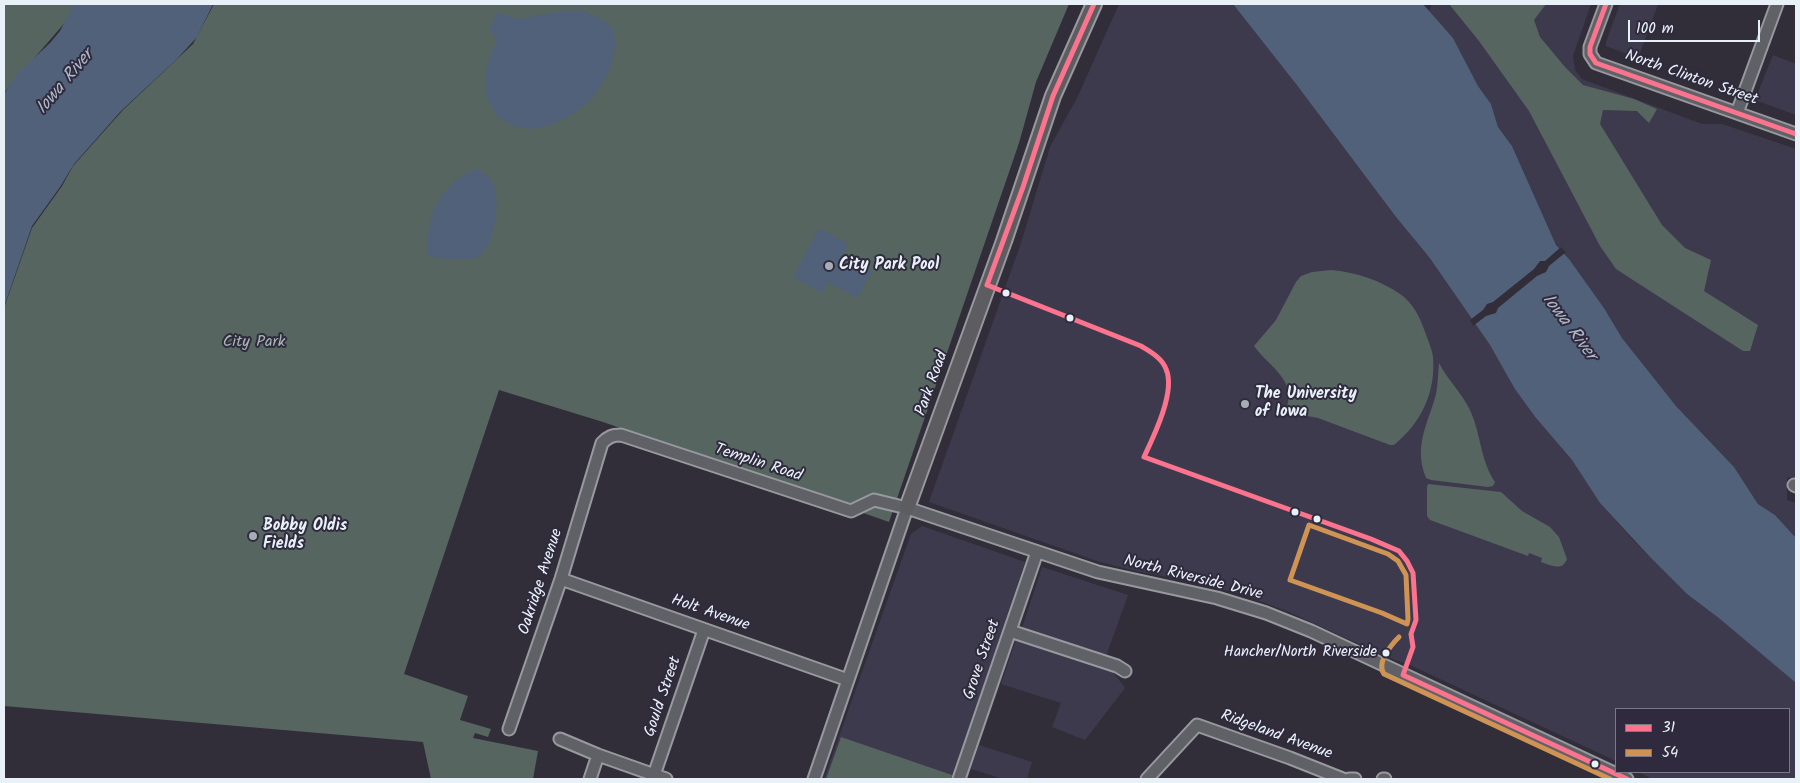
<!DOCTYPE html>
<html>
<head>
<meta charset="utf-8">
<style>
	body { margin:0 }
	#map { position:relative; width:1800px; height:783px; overflow:hidden; background:#312e39; font-family:Kalam,sans-serif }
	canvas { display:block }
	.frame { position:absolute; inset:0; border:5px solid #e8f1f8; pointer-events:none }
	.legend { position:absolute; left:1615px; top:708px; width:175px; height:65px; box-sizing:border-box; background:#2f2a3d; border:1px solid #797a88; margin:0; padding:6px 9px; list-style:none; font-size:15px; color:#e8f1f8 }
	.legend li { display:flex; align-items:center; gap:10px; height:25px }
	.legend b { width:25px; border:1px solid #797a88 }
	.scale { position:absolute; left:1628px; top:20px; width:132px; height:22px; box-sizing:border-box; border:2px solid #e8f1f8; border-top:0; padding-left:6px; font-size:15px; line-height:18px; white-space:nowrap; color:#e8f1f8; -webkit-text-stroke:4px #2f2a3d; paint-order:stroke }
</style>
</head>
<body>
<div id="map">
<canvas width="1800" height="783"></canvas>
<div class="frame"></div>
<ul class="legend">
<li><b style="height:6px;background:#fc738d"></b>31</li>
<li><b style="height:6px;background:#cf9354"></b>54</li>
</ul>
<div class="scale">100 m</div>
</div>
<script>
const ctx = document.querySelector('canvas').getContext('2d');
ctx.lineJoin = 'round';
function paint(path, color) {
  ctx.fillStyle = color;
  ctx.fill(path, 'evenodd');
}
function strokePath(path, color, width, dash) {
  ctx.strokeStyle = color;
  ctx.lineWidth = width;
  ctx.lineCap = dash ? 'butt' : 'round';
  ctx.setLineDash(dash || []);
  ctx.stroke(path);
}
function drawText(font, color, halo, rows, align = 'center') {
  ctx.font = font + ' Kalam,sans-serif';
  ctx.lineWidth = 4;
  ctx.setLineDash([]);
  ctx.textBaseline = 'middle';
  ctx.strokeStyle = halo;
  ctx.fillStyle = color;
  for (const [text, x, y, turn = 0] of rows) {
    ctx.save();
    ctx.translate(x, y);
    ctx.rotate((+turn || 0) * Math.PI / 180);
    ctx.textAlign = isNaN(turn) ? turn : align;
    if (halo) ctx.strokeText(text, 0, 0);
    ctx.fillText(text, 0, 0);
    ctx.restore();
  }
}
paint(new Path2D(`
	M 1119,4 L 1233,4 L 1296,84 L 1396,217 L 1429,257 L 1490,345 L 1536,418 L 1572,460 L 1600,503 L 1634,541 L 1687,594 L 1720,619 L 1796,683 L 1796,779 L 1653,779 L 1638,772 L 1789,772 L 1789,709 L 1616,709 L 1616,761 L 1412,666 L 1385,656 L 1289,612 L 1244,595 L 1194,582 L 1136,571 L 1100,562 L 929,502 L 1021,243 L 1050,147 L 1078,96 Z
	M 1432,4 L 1591,4 L 1573,56 L 1575,70 L 1582,79 L 1702,124 L 1722,124 L 1796,149 L 1796,479 L 1787,477 L 1787,500 L 1796,503 L 1796,538 L 1775,515 L 1758,504 L 1734,467 L 1676,406 L 1622,338 L 1604,308 L 1569,259 L 1556,245 L 1512,146 L 1498,127 L 1491,104 L 1478,86 L 1453,38 L 1429,11 Z
	M 1620,4 L 1658,4 L 1638,58 L 1606,46 L 1606,42 Z
	M 1773,55 L 1796,64 L 1796,115 L 1755,100 Z
	M 922,526 L 1025,562 L 952,779 L 824,779 L 911,534 Z
	M 1042,567 L 1128,595 L 1105,659 L 1021,631 Z
	M 1016,640 L 1111,669 L 1125,688 L 1085,740 L 1052,727 L 1061,703 L 1001,684 Z
	M 979,745 L 1032,762 L 1027,779 L 1003,779 L 971,769 Z`), '#3e3a4e');
paint(new Path2D(`
	M 4,4 L 81,4 L 4,93 Z
	M 214,4 L 1069,4 L 1036,82 L 1019,143 L 889,522 L 603,422 L 499,390 L 404,674 L 468,696 L 460,720 L 491,729 L 488,737 L 475,733 L 473,738 L 538,751 L 533,779 L 431,779 L 423,742 L 4,706 L 4,308 L 32,228 L 62,186 L 73,166 L 123,110 L 193,44 Z
	M 1449,4 L 1546,4 L 1534,20 L 1540,37 L 1565,67 L 1583,85 L 1634,99 L 1657,109 L 1649,123 L 1637,111 L 1603,110 L 1600,124 L 1662,225 L 1685,248 L 1711,260 L 1704,291 L 1758,325 L 1750,351 L 1743,351 L 1616,269 L 1600,246 L 1529,111 L 1479,41 Z
	M 1331,270 C 1355,272 1380,280 1400,294 C 1413,303 1420,317 1425,332 C 1428,340 1432,349 1433,357 C 1436,392 1421,423 1394,445 L 1390,445 L 1318,418 L 1292,413 L 1286,410 C 1297,379 1270,368 1254,346 L 1276,320 L 1296,282 L 1301,276 L 1312,272 Z
	M 1439,363 C 1447,379 1461,392 1469,408 C 1481,432 1480,460 1495,482 L 1493,486 L 1488,487 L 1431,480 L 1426,478 C 1413,446 1428,424 1436,394 C 1438,384 1438,373 1439,363 Z
	M 1428,484 L 1501,492 L 1522,511 L 1550,527 L 1559,537 L 1567,559 C 1562,572 1551,565 1541,562 L 1542,558 L 1529,553 L 1528,556 L 1430,520 L 1427,516 L 1427,487 Z
	M 841,737 L 952,775 L 951,779 L 826,779 Z`), '#56655f');
paint(new Path2D(`
	M 74,4 L 213,4 L 197,37 L 177,59 L 121,111 L 74,164 L 60,187 L 32,226 L 4,307 L 4,94 L 19,72 L 50,43 L 60,31 Z
	M 1233,4 L 1423,4 L 1453,38 L 1478,86 L 1491,104 L 1498,127 L 1512,146 L 1556,245 L 1569,259 L 1604,308 L 1622,338 L 1676,406 L 1734,467 L 1758,504 L 1775,515 L 1796,538 L 1796,683 L 1720,619 L 1687,594 L 1650,557 L 1600,503 L 1572,460 L 1536,418 L 1515,389 L 1490,345 L 1429,257 L 1396,217 L 1296,84 Z
	M 580,10 C 589,14 604,19 610,26 C 626,46 602,91 585,105 C 575,114 551,126 538,128 C 503,134 480,104 486,71 C 487,65 489,58 491,53 C 493,50 496,46 496,43 C 497,37 493,34 489,30 L 497,13 L 518,19 L 559,12 Z
	M 479,169 C 485,174 492,179 494,186 C 500,204 495,243 480,255 C 473,261 462,260 454,259 C 444,259 436,259 428,255 C 426,227 432,203 452,184 C 460,177 469,171 479,169 Z
	M 819,228 L 848,244 L 843,255 L 872,271 L 857,298 L 828,282 L 822,293 L 793,277 Z`), '#51617a');
paint(new Path2D(`
	M 1561,247 L 1566,252 L 1549,266 L 1546,272 L 1537,276 L 1498,308 L 1496,313 L 1486,316 L 1473,326 L 1470,320 L 1483,310 L 1487,304 L 1493,302 L 1534,269 L 1540,261 L 1545,261 Z`), '#312e39');
const minor = new Path2D(`
	M 1606,4 L 1590,47 L 1590,54 L 1596,63 L 1796,134
	M 1737,113 L 1777,4
	M 1794,485 L 1796,486
	M 561,579 L 848,680
	M 1010,631 L 1117,666 L 1125,671
	M 509,729 L 561,579 L 602,443 C 608,437 612,435 621,435 L 851,511 L 874,500 L 907,508 L 1098,572 L 1217,598 L 1266,613 L 1311,631 L 1627,779
	M 560,739 L 598,755 L 666,779
	M 654,775 L 704,630
	M 590,779 L 598,755
	M 814,779 L 907,508
	M 959,779 L 1037,552
	M 1147,779 L 1197,725 L 1290,758 L 1343,779
	M 1349,779 L 1355,779
	M 1383,779 L 1385,779`);
const major = new Path2D(`
	M 907,508 L 1004,241 L 1053,96 L 1094,4`);
strokePath(minor, '#98999f', 15);
strokePath(major, '#98999f', 18);
strokePath(minor, '#606067', 11);
strokePath(major, '#5d5c61', 14);
strokePath(new Path2D(`
	M 1094,4 L 1053,96 L 1023,187 L 987,285 L 1141,346 C 1151,352 1162,358 1166,369 C 1176,391 1154,436 1144,457 L 1371,539 L 1399,551 L 1407,561 L 1413,573 L 1416,620 L 1411,634 L 1413,647 L 1403,675 L 1627,779
	M 1606,4 L 1590,47 L 1590,54 L 1596,63 L 1796,134`), '#fc738d', 5);
strokePath(new Path2D(`
	M 1309,525 L 1388,554 L 1398,561 L 1406,575 L 1408,619 L 1407,624 L 1382,613 L 1290,580 Z
	M 1399,637 C 1391,645 1376,663 1384,674 L 1610,779`), '#cf9354', 5);
for (const [x, y, r, color] of [
	[829,266,5,"#a8adb5"],
	[1006,293,4.5,"#e8f1f8"],
	[1070,318,4.5,"#e8f1f8"],
	[1245,404,5,"#a8adb5"],
	[1295,512,4.5,"#e8f1f8"],
	[1317,519,4.5,"#e8f1f8"],
	[253,536,5,"#a8adb5"],
	[1386,653,4.5,"#e8f1f8"],
	[1595,764,4.5,"#e8f1f8"]
]) {
  const dot = new Path2D();
  dot.arc(x, y, r, 0, 2 * Math.PI);
  ctx.fillStyle = color;
  ctx.fill(dot);
  strokePath(dot, '#2f2a3d', 2);
}
drawText('15px', '#e8f1f8', '#2f2a3d', [
	["Hancher/North Riverside",1377,653]
], 'right');
drawText('16px', '#e8f1f8', '#2f2a3d', [
	["North Clinton Street",1691,79,19],
	["Park Road",933,384,-70],
	["Templin Road",758,464,18],
	["North Riverside Drive",1193,579,14],
	["Oakridge Avenue",542,582,-72],
	["Holt Avenue",710,614,19],
	["Grove Street",983,660,-71],
	["Gould Street",664,697,-71],
	["Ridgeland Avenue",1276,736,20]
]);
drawText('bold 16px', '#e8f1f8', '#2f2a3d', [
	["City Park Pool",839,266],
	["The University",1255,395],
	["of Iowa",1255,413],
	["Bobby Oldis",263,527],
	["Fields",263,545]
], 'left');
drawText('16px', '#a9b6b6', '#2f2a3d', [
	["City Park",254,343]
]);
drawText('italic 18px', '#adb9c8', '#2f2a3d', [
	["Iowa River",66,83,-50],
	["Iowa River",1568,328,53]
]);
</script>
</body>
</html>
